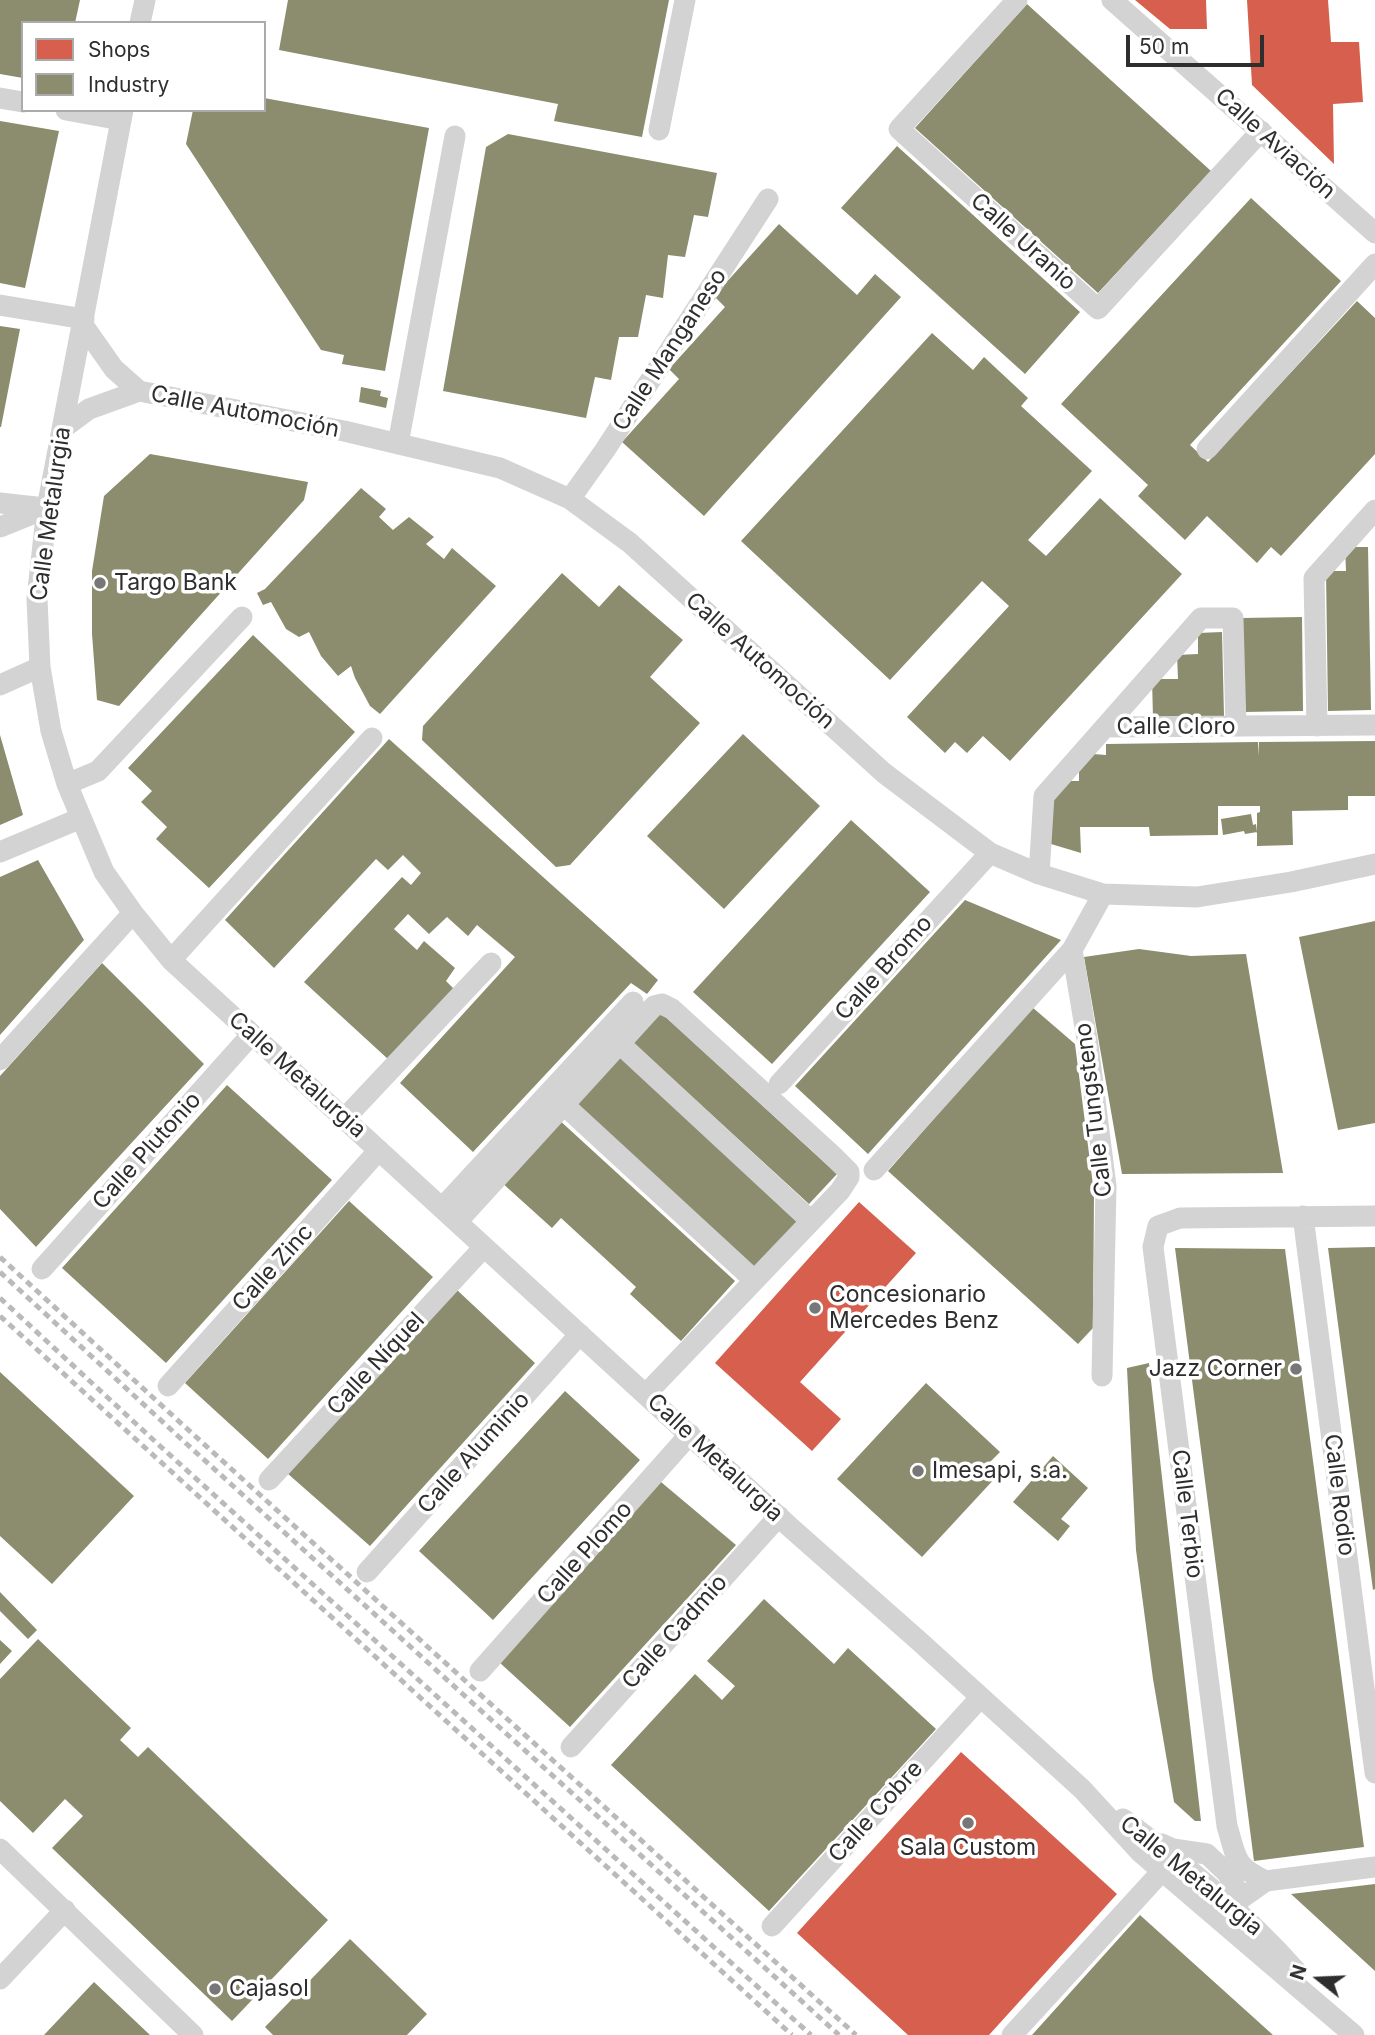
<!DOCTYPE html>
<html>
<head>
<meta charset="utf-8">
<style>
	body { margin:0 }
	#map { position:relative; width:1375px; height:2035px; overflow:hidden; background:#fff; font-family:Inter,sans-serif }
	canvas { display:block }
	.legend { position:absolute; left:21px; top:21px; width:245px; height:91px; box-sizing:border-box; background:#fff; border:2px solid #ababab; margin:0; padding:9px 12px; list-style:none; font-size:21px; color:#2e2e2e }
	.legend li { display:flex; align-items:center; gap:14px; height:35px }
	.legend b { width:35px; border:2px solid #ababab }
	.north { position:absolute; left:1284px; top:1944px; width:70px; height:70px; -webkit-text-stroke:5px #fff; paint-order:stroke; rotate:288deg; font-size:19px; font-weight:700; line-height:28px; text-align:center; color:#2e2e2e }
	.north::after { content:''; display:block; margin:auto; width:24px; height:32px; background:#2e2e2e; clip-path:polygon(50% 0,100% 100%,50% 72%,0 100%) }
	.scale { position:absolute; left:1126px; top:35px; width:138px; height:32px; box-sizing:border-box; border:4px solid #2e2e2e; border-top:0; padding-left:9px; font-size:21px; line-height:24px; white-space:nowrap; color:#2e2e2e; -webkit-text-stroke:5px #fff; paint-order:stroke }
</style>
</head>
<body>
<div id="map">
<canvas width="1375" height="2035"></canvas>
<ul class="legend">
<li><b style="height:19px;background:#d6604d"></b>Shops</li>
<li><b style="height:19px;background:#8c8c6e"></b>Industry</li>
</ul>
<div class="north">N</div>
<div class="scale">50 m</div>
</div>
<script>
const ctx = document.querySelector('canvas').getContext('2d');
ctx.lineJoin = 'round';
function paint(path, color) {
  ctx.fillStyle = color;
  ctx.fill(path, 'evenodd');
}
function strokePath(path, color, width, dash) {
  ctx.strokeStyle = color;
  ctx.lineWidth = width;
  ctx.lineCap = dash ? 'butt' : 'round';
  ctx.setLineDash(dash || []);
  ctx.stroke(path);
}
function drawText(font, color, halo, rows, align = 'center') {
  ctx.font = font + ' Inter,sans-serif';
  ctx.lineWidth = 7;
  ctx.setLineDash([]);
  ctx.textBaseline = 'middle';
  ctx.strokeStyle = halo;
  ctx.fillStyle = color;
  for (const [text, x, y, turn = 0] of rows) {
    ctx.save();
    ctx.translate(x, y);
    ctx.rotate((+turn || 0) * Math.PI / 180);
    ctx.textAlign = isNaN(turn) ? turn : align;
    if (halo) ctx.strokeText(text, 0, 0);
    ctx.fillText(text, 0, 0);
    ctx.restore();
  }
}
paint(new Path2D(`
	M 1135,0 L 1206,0 L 1207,29 L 1170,29 Z
	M 1247,0 L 1328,0 L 1331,42 L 1359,42 L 1363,102 L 1333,104 L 1334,164 L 1252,85 Z
	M 859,1202 L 916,1253 L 800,1382 L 841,1419 L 812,1451 L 715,1363 Z
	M 961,1752 L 1117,1894 L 989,2035 L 908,2035 L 797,1933 Z`), '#d6604d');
paint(new Path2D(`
	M 0,0 L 80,0 L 75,23 L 23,23 L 23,78 L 0,74 Z
	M 288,0 L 669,0 L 642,137 L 554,121 L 558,104 L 279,50 Z
	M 1027,4 L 1211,171 L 1098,293 L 915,128 Z
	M 264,98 L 429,128 L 385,371 L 342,364 L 344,355 L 321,350 L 186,144 L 193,110 L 264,110 Z
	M 0,121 L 59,131 L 25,288 L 0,283 Z
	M 508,134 L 717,173 L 708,217 L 694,215 L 685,257 L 668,255 L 663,298 L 646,295 L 638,337 L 619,337 L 611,380 L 595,377 L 586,418 L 443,391 L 486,147 Z
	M 897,146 L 1080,312 L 1025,374 L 841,208 Z
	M 1251,198 L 1341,281 L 1190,445 L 1208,462 L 1357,301 L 1375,318 L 1375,454 L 1281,556 L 1271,547 L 1257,563 L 1207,516 L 1185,540 L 1138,496 L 1148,485 L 1061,404 Z
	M 779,224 L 857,295 L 875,274 L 901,297 L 704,516 L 622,442 L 679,379 L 669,369 L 725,307 L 714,296 Z
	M 0,326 L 20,329 L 1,427 L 0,427 Z
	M 932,333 L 973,370 L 984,357 L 1028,398 L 1021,406 L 1092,471 L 1028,540 L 1046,556 L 1100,498 L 1182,574 L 1010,761 L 983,736 L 967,753 L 955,742 L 945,753 L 907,717 L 1009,606 L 982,581 L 890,680 L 741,541 Z
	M 361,387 L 381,391 L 380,396 L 388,398 L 386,408 L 359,402 Z
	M 150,454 L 308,482 L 304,500 L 119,706 L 97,700 L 92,634 L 92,571 L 104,496 Z
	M 361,488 L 386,509 L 379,517 L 393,530 L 409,517 L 434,537 L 426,544 L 444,559 L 452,548 L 496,586 L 380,714 L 370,706 L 355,678 L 351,666 L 338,676 L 321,656 L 309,632 L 299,637 L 286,629 L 271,602 L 263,605 L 257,593 L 265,589 Z
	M 1345,547 L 1368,547 L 1371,710 L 1328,711 L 1326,571 L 1346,571 Z
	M 562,573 L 599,607 L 619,585 L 683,640 L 650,677 L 700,723 L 570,865 L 556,867 L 422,740 L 423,726 Z
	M 1302,617 L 1303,711 L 1243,712 L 1242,618 Z
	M 1222,632 L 1224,716 L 1153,718 L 1152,679 L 1178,679 L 1177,655 L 1198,654 L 1198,633 Z
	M 253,635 L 355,732 L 209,888 L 156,839 L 167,827 L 141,802 L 152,791 L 128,768 Z
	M 743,734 L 820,806 L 724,909 L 647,836 Z
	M 0,735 L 23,815 L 0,825 Z
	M 389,739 L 658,980 L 647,994 L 631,983 L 473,1152 L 400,1083 L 515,957 L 477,925 L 468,936 L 447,917 L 429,934 L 408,914 L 394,929 L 417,950 L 424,941 L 455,968 L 446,981 L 454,989 L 389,1060 L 304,982 L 402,877 L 411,885 L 421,873 L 403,855 L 388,870 L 376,859 L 274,968 L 225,920 Z
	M 1375,741 L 1375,796 L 1348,796 L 1348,810 L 1292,811 L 1293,845 L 1257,846 L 1257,813 L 1260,812 L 1260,806 L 1218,806 L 1218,835 L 1150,836 L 1149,827 L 1080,827 L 1081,853 L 1051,844 L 1052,798 L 1068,781 L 1079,781 L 1079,770 L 1093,754 L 1106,755 L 1106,744 L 1258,742 L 1259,756 L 1259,742 Z
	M 1251,814 L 1253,825 L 1256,824 L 1257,832 L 1245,834 L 1244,831 L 1223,835 L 1221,819 Z
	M 851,820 L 930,892 L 772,1064 L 693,992 Z
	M 38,860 L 84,940 L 0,1035 L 0,877 Z
	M 965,900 L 1061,940 L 868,1154 L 795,1086 Z
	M 1375,921 L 1375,1123 L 1338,1130 L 1299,937 Z
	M 1139,949 L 1191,956 L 1246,954 L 1283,1173 L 1122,1174 L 1084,957 Z
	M 102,963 L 204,1064 L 36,1247 L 0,1209 L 0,1076 Z
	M 1032,1007 L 1075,1044 L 1094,1193 L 1093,1328 L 1078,1344 L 888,1171 Z
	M 657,1009 L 837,1174 L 809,1204 L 629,1039 Z
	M 617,1053 L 797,1222 L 754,1269 L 573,1100 Z
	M 227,1085 L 332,1180 L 166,1363 L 62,1268 Z
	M 557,1118 L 735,1281 L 681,1341 L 630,1294 L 636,1287 L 561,1218 L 552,1228 L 500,1181 Z
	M 349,1201 L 433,1277 L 268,1459 L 185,1383 Z
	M 1375,1247 L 1375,1589 L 1373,1590 L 1328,1248 Z
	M 1175,1248 L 1285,1249 L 1364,1847 L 1254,1861 Z
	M 457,1290 L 535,1363 L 370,1546 L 287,1473 Z
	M 1149,1363 L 1201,1821 L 1195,1821 L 1174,1802 L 1153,1679 L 1136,1550 L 1127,1368 Z
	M 0,1372 L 134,1496 L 52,1584 L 0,1536 Z
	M 926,1383 L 1000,1452 L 986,1466 L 997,1476 L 922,1557 L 837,1479 Z
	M 565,1391 L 640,1460 L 493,1620 L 419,1551 Z
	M 1053,1456 L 1088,1488 L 1061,1519 L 1070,1526 L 1058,1541 L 1013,1502 Z
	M 661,1482 L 736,1545 L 570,1727 L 499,1662 Z
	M 0,1592 L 37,1630 L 28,1639 L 0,1611 Z
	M 764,1599 L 834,1664 L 848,1648 L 936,1729 L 769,1911 L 611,1765 L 695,1674 L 722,1700 L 735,1686 L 707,1661 Z
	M 38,1639 L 131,1728 L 120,1740 L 138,1757 L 148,1747 L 328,1920 L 232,2021 L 52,1848 L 83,1816 L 65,1799 L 33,1833 L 0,1801 L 0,1679 Z
	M 0,1640 L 12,1651 L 0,1664 Z
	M 1375,1884 L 1375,1971 L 1291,1894 Z
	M 1140,1915 L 1273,2035 L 1032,2035 Z
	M 350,1939 L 427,2014 L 407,2035 L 273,2035 L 265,2027 Z
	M 94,1982 L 150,2035 L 44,2035 Z`), '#8c8c6e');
strokePath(new Path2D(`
	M 1017,0 L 899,129 L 1098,309 L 1261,131
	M 1112,0 L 1375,233
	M 140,23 L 145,0
	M 0,98 L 23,102
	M 66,110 L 121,120
	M 123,110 L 47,508 L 37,599 L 40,667 L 51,731 L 67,784 L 104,872 L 133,913 L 171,960 L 791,1528 L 919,1641 L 1082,1789 L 1140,1852 L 1354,2035
	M 659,130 L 685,0
	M 0,305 L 84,319
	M 83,325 L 114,369 L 139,391 L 344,431 L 500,468 L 570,499 L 630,543 L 884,773 L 990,853 L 1039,874 L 1103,894 L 1197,897 L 1291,882 L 1375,864
	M 62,429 L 89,409 L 139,391
	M 398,444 L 455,136
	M 1207,449 L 1375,264
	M 570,499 L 605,450 L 768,199
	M 0,503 L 45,508
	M 0,527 L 47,508
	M 0,685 L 40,667
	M 1317,726 L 1314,578 L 1375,510
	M 1105,727 L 1201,618 L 1233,618 L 1236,726
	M 67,784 L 98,771 L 242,617
	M 0,852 L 81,818
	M 1039,874 L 1044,796 L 1105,727 L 1375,725
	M 171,960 L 372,738
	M 619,1043 L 811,1221
	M 0,1060 L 133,913
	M 779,1084 L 990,853
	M 563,1104 L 754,1280
	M 345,1118 L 491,963
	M 874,1170 L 1072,950
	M 442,1208 L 633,1002
	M 1303,1216 L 1375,1773
	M 457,1222 L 654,1006 L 662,1004 L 672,1009 L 832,1155 L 849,1172 L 849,1177 L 840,1191 L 646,1394
	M 42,1269 L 252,1034
	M 1102,1376 L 1106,1186 L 1088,1045 L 1072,950 L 1103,894
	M 168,1386 L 379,1150
	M 269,1480 L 484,1247
	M 367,1572 L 580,1334
	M 480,1671 L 690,1434
	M 571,1747 L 779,1516
	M 1123,1819 C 1185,1865 1245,1913 1296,1971
	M 1162,1844 L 1173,1849 L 1207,1854 L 1227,1873 L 1237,1890 L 1238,1911
	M 0,1849 L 193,2035
	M 1266,1881 C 1234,1866 1237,1859 1227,1826 L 1153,1247 L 1158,1226 L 1180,1218 L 1375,1216
	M 1202,1892 L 1218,1906 L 1239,1900 L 1266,1881 L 1375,1867
	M 772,1926 L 980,1698
	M 0,1979 L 65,1910
	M 1012,2035 L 1163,1870 L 1177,1872`), '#d3d3d3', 21);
strokePath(new Path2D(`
	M 0,1257 L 184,1426 L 856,2035
	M 0,1272 L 179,1437 L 839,2035
	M 0,1298 L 160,1446 L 811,2035
	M 0,1316 L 792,2035`), '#bababa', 5, [7, 5]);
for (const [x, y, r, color] of [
	[100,583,7,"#777"],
	[815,1308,7,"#777"],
	[1296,1369,7,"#777"],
	[918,1471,7,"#777"],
	[968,1823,7,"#777"],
	[215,1989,7,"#777"]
]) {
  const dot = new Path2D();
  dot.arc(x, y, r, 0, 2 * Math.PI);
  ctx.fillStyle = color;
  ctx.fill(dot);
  strokePath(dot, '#fff', 2.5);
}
drawText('23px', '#2e2e2e', '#fff', [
	["Calle Aviación",1275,144,42],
	["Calle Uranio",1023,242,42],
	["Calle Manganeso",670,350,-57],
	["Calle Automoción",245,412,11],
	["Calle Metalurgia",51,514,-82],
	["Calle Automoción",760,661,42],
	["Calle Cloro",1176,727],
	["Calle Bromo",884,968,-48],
	["Calle Metalurgia",297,1075,42],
	["Calle Tungsteno",1094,1110,-97],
	["Calle Plutonio",147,1151,-48],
	["Calle Zinc",273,1268,-48],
	["Calle Níquel",376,1364,-47],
	["Calle Aluminio",474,1453,-48],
	["Calle Metalurgia",715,1458,43],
	["Calle Rodio",1339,1495,83],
	["Calle Terbio",1187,1514,83],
	["Calle Plomo",585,1553,-48],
	["Calle Cadmio",675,1632,-48],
	["Calle Cobre",876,1812,-48],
	["Calle Metalurgia",1191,1876,39]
]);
drawText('23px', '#2e2e2e', '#fff', [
	["Targo Bank",114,583],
	["Concesionario",829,1295],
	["Mercedes Benz",829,1321],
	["Jazz Corner",1282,1369,"right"],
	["Imesapi, s.a.",932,1471],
	["Sala Custom",968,1848,"center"],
	["Cajasol",229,1989]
], 'left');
</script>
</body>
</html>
